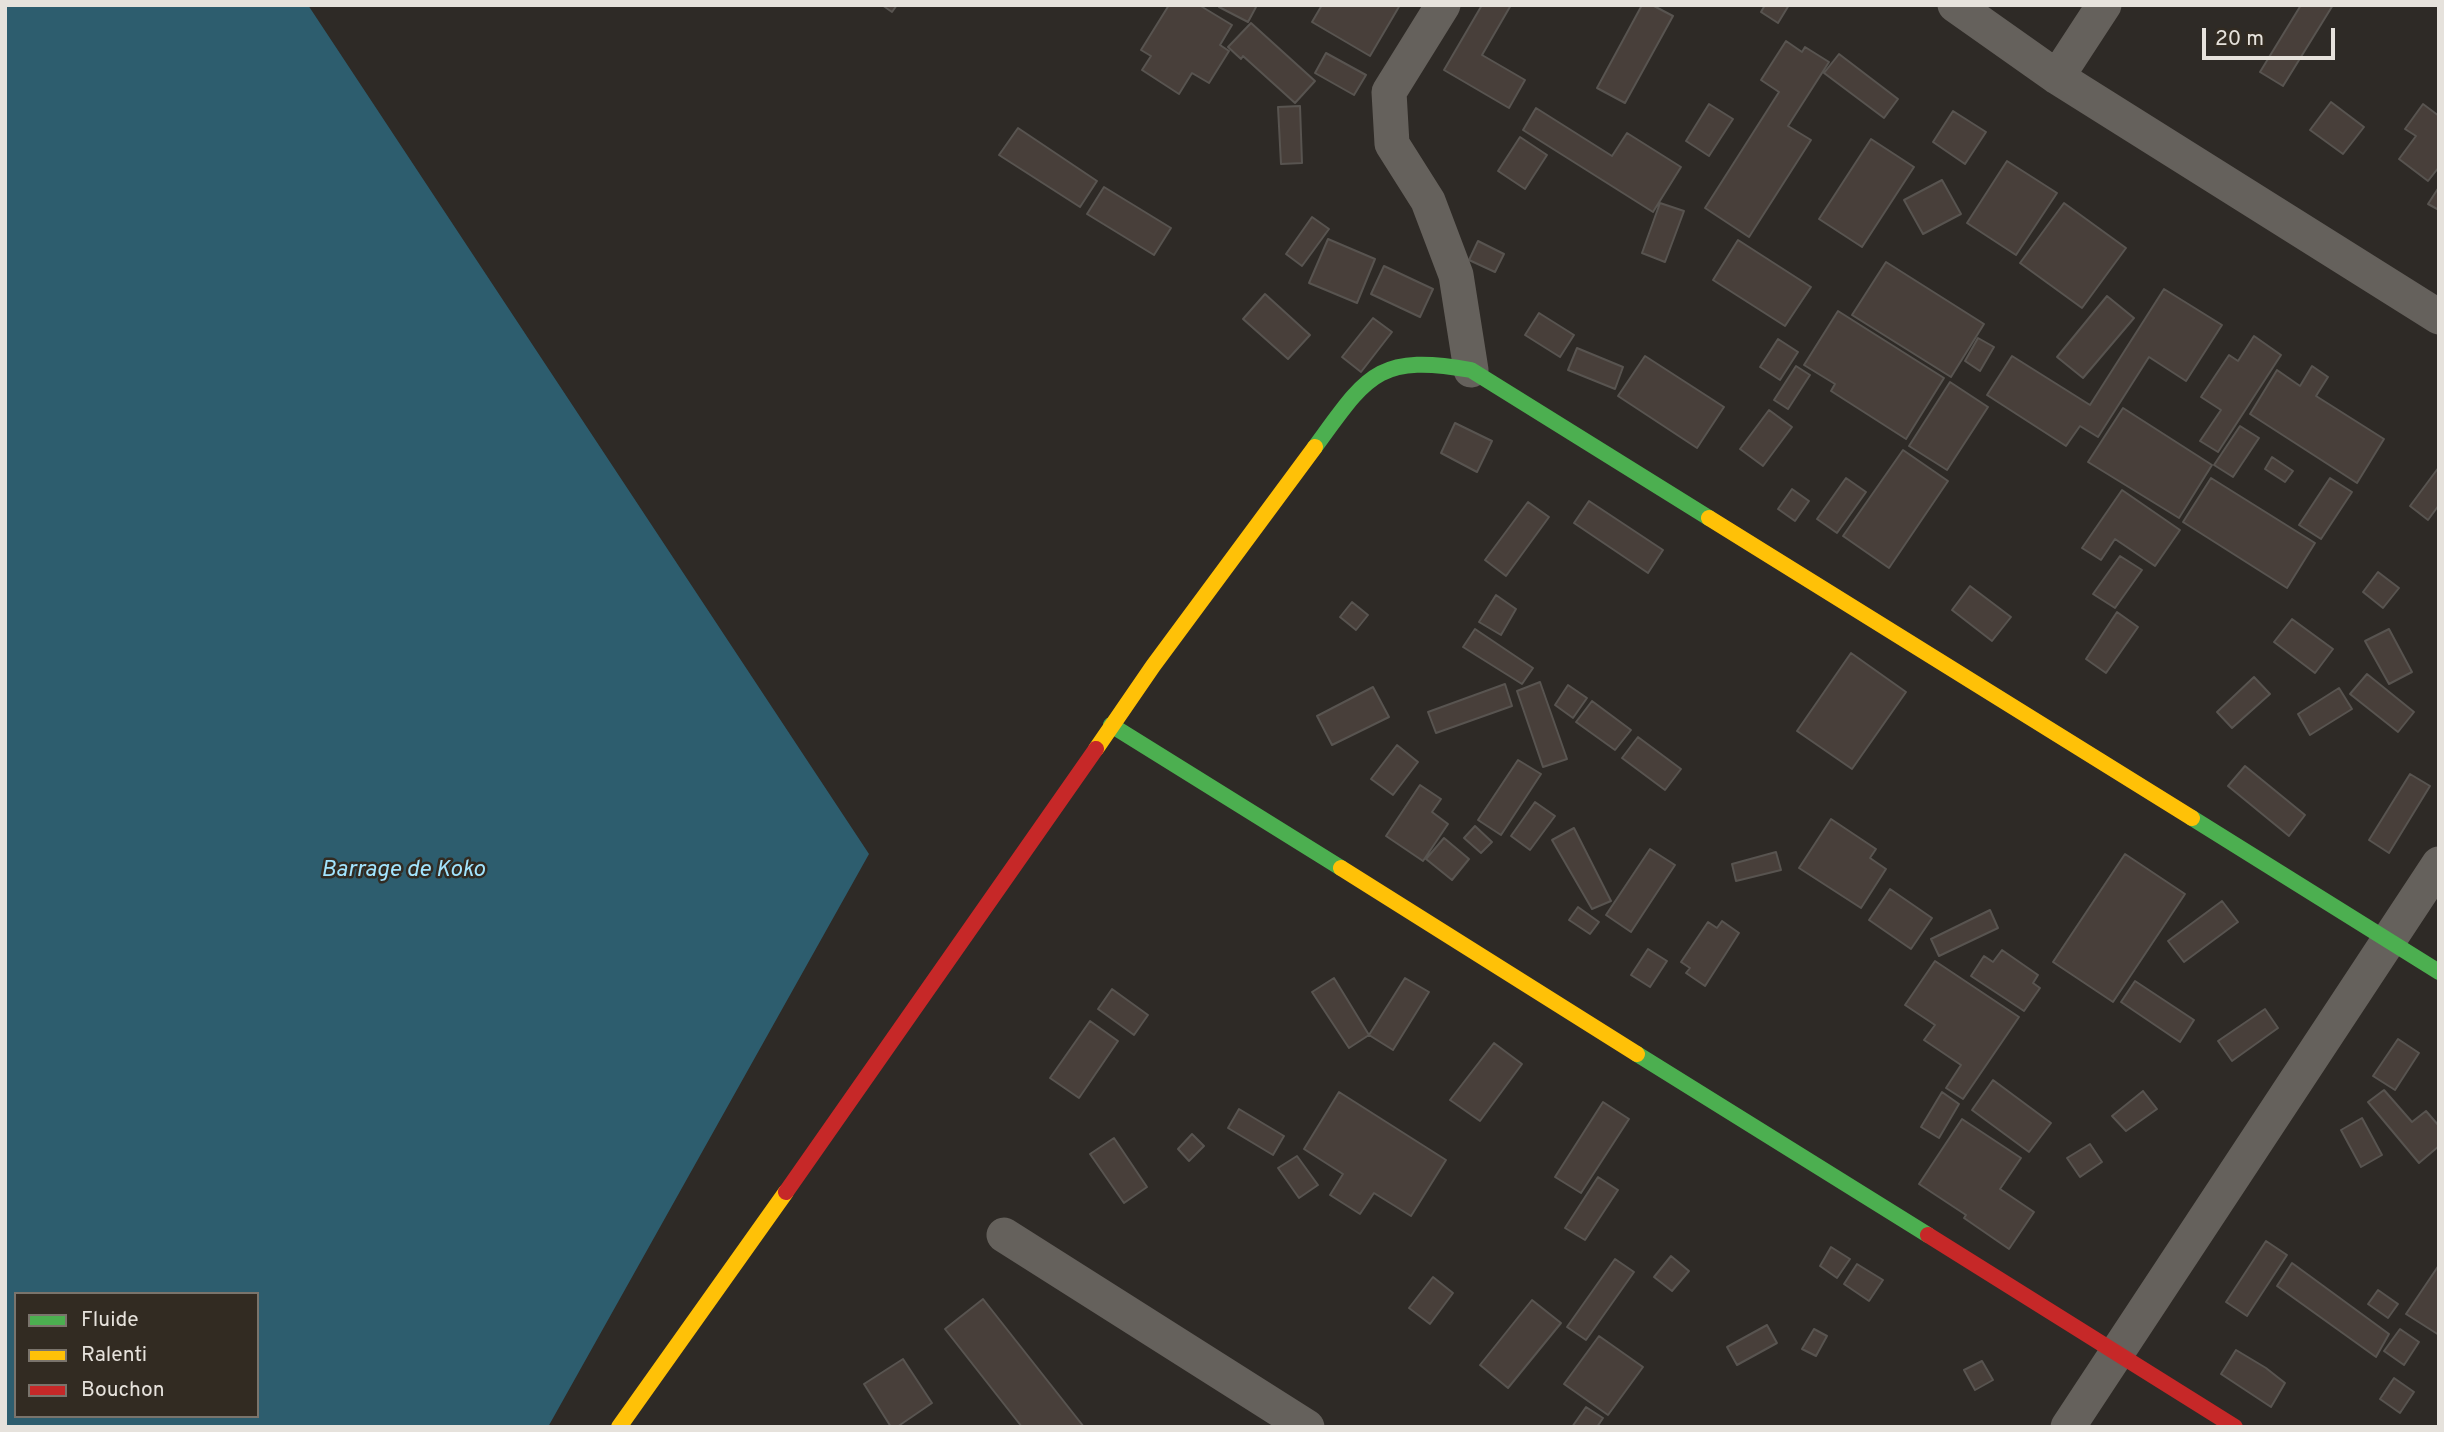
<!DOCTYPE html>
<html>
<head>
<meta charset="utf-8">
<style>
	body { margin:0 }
	#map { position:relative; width:2444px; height:1432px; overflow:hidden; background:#2e2a26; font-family:Overpass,sans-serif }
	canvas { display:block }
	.frame { position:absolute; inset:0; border:7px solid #e6e2dc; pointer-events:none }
	.legend { position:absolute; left:14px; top:1292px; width:245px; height:126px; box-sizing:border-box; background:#322b22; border:2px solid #7a746c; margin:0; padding:9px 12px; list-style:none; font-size:21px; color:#e6e2dc }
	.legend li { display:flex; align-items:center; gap:14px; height:35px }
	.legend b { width:35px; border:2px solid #7a746c }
	.scale { position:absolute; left:2202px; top:28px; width:133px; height:32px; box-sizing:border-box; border:4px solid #e6e2dc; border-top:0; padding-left:9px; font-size:21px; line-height:24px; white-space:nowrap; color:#e6e2dc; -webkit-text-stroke:5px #322b22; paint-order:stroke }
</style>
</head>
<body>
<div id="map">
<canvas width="2444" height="1432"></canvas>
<div class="frame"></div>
<ul class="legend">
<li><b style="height:9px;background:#4caf50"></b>Fluide</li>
<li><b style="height:9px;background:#ffc107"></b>Ralenti</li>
<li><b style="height:9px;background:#c62828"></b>Bouchon</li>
</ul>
<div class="scale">20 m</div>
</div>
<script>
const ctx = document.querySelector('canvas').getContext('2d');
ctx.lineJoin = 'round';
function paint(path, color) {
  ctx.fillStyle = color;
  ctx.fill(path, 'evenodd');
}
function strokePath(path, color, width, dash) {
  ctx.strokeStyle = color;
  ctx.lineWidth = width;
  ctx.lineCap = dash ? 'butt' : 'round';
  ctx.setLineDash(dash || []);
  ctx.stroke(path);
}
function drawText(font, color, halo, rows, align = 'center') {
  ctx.font = font + ' Overpass,sans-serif';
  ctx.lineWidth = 5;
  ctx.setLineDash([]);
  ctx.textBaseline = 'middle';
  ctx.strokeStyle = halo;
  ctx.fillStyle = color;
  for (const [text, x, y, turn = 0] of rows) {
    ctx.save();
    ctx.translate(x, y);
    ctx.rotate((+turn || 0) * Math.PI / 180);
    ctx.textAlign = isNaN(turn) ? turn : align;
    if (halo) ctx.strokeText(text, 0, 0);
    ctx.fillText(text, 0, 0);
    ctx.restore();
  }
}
paint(new Path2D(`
	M 5,5 L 308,5 L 869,854 L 548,1427 L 5,1427 ZM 16,1294 L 257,1294 L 257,1416 L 16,1416 Z`), '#2d5d6e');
const building = new Path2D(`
	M 882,5 L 897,5 L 892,12 Z
	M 1169,5 L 1199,5 L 1232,25 L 1220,45 L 1229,51 L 1209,83 L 1192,73 L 1179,94 L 1142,70 L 1151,56 L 1141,50 Z
	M 1220,5 L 1253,5 L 1256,7 L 1248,22 L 1219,7 Z
	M 1322,5 L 1400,5 L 1370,56 L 1312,22 Z
	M 1482,5 L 1511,5 L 1482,55 L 1525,80 L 1509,108 L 1444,70 Z
	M 1642,5 L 1652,5 L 1673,16 L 1625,103 L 1597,88 Z
	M 1765,5 L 1789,5 L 1778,23 L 1761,12 Z
	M 2301,5 L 2333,5 L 2283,86 L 2260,72 Z
	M 1251,23 L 1315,81 L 1295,103 L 1243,56 L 1241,59 L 1228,47 Z
	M 1786,41 L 1802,52 L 1805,47 L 1829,62 L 1788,126 L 1811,140 L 1749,237 L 1705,208 L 1779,92 L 1761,80 Z
	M 1326,53 L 1366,75 L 1354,95 L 1315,73 Z
	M 1839,54 L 1898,99 L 1884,118 L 1824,73 Z
	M 2331,102 L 2364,127 L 2343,154 L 2310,130 Z
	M 1709,104 L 1733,119 L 1709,156 L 1686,141 Z
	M 2423,104 L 2439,116 L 2439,167 L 2428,181 L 2399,159 L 2416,136 L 2405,129 Z
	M 1300,106 L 1302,163 L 1281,164 L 1278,107 Z
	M 1536,108 L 1612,156 L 1627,133 L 1681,167 L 1653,212 L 1523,130 Z
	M 1953,111 L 1986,132 L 1965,164 L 1933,142 Z
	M 1018,128 L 1097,181 L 1080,207 L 999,155 Z
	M 1520,137 L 1547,155 L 1525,189 L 1498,171 Z
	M 1871,139 L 1914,167 L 1862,247 L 1819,219 Z
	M 2007,161 L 2057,193 L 2016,255 L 1967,223 Z
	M 1942,180 L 1961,214 L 1923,234 L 1904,200 Z
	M 1104,187 L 1171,228 L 1154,255 L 1087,214 Z
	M 2439,187 L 2439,210 L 2428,204 Z
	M 1660,203 L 1684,211 L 1665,262 L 1642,253 Z
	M 2064,203 L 2126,248 L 2082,308 L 2020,263 Z
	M 1312,217 L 1329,229 L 1302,266 L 1286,254 Z
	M 1328,239 L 1375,259 L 1357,303 L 1309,283 Z
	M 1738,240 L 1811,287 L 1785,326 L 1713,280 Z
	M 1478,241 L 1504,254 L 1495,272 L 1469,260 Z
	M 1886,262 L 1984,324 L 1951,377 L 1852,315 Z
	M 1384,266 L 1433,289 L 1420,317 L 1371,294 Z
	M 2164,289 L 2222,325 L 2186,381 L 2149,357 L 2098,437 L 2080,426 L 2066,446 L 1987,395 L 2012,356 L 2090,405 Z
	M 1265,294 L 1310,335 L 1288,359 L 1243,319 Z
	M 2107,296 L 2134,318 L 2083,378 L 2057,357 Z
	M 1838,311 L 1944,378 L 1906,439 L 1831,391 L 1835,384 L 1804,365 Z
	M 1539,313 L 1574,335 L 1560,357 L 1525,335 Z
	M 1373,318 L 1392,332 L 1361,372 L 1342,357 Z
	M 2254,336 L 2281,355 L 2218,452 L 2200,441 L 2221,410 L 2201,397 L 2229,355 L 2238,361 Z
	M 1978,338 L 1994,347 L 1980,371 L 1965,361 Z
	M 1778,339 L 1798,352 L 1780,380 L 1760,367 Z
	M 1577,348 L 1623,367 L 1615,389 L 1568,370 Z
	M 1645,356 L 1724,407 L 1697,448 L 1618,396 Z
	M 1796,366 L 1810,375 L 1788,409 L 1774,400 Z
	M 2312,366 L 2328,377 L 2316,396 L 2384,439 L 2357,483 L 2250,414 L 2277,370 L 2300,386 Z
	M 1950,382 L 1988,407 L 1947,470 L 1909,446 Z
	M 2123,408 L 2212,465 L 2179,518 L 2088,462 Z
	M 1769,410 L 1792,427 L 1763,466 L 1740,449 Z
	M 1455,423 L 1492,441 L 1477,472 L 1441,453 Z
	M 2240,426 L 2259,438 L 2233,477 L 2214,465 Z
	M 1903,450 L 1948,481 L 1889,568 L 1843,536 Z
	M 2272,457 L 2293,471 L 2285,482 L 2265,469 Z
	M 2439,467 L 2439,505 L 2428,520 L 2410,506 Z
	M 1846,478 L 1866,492 L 1837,533 L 1817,519 Z
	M 2211,478 L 2315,543 L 2287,588 L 2183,522 Z
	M 2330,478 L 2352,492 L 2321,539 L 2299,525 Z
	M 1792,489 L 1809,501 L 1795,521 L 1778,509 Z
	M 2122,490 L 2180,530 L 2155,566 L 2115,539 L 2101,560 L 2082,548 Z
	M 1589,501 L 1663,550 L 1648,573 L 1574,523 Z
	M 1528,502 L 1549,517 L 1506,576 L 1485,560 Z
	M 2120,556 L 2142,570 L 2115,608 L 2093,594 Z
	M 2378,572 L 2399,588 L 2383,608 L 2363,592 Z
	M 1970,586 L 2011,617 L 1992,641 L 1952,610 Z
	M 1496,595 L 1516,609 L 1501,635 L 1479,622 Z
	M 1352,602 L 1368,615 L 1356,630 L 1340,617 Z
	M 2117,612 L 2138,627 L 2106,673 L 2086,659 Z
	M 2292,619 L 2333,649 L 2315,673 L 2274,642 Z
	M 1475,629 L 1533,668 L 1522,684 L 1463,647 Z
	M 2389,629 L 2412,672 L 2389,684 L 2365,641 Z
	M 1851,653 L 1906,692 L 1852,769 L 1797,731 Z
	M 2367,674 L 2414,712 L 2398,732 L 2350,694 Z
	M 2254,677 L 2270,694 L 2232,728 L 2217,712 Z
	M 1540,682 L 1567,759 L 1543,767 L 1517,691 Z
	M 1505,684 L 1512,706 L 1436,733 L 1428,712 Z
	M 1568,685 L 1587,698 L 1573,718 L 1555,705 Z
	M 1373,687 L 1389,717 L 1332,745 L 1317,716 Z
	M 2339,688 L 2352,709 L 2310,735 L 2298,714 Z
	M 1592,701 L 1631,730 L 1615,750 L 1576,722 Z
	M 1638,737 L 1681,769 L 1665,790 L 1622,758 Z
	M 1397,745 L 1418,762 L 1393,795 L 1371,779 Z
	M 1518,760 L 1541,774 L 1501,835 L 1478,820 Z
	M 2245,766 L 2305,815 L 2289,836 L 2228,786 Z
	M 2410,774 L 2430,786 L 2389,853 L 2369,840 Z
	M 1420,785 L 1441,799 L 1432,812 L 1448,824 L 1423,861 L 1386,836 Z
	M 1535,802 L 1555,816 L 1530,850 L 1511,836 Z
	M 1831,819 L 1876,849 L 1870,858 L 1886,869 L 1861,908 L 1799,868 Z
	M 1475,826 L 1492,842 L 1481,853 L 1464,838 Z
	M 1574,828 L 1611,901 L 1592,909 L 1552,840 Z
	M 1444,838 L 1469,859 L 1452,880 L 1426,859 Z
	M 1650,849 L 1675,865 L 1631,932 L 1606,915 Z
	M 1776,852 L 1781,870 L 1736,881 L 1732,864 Z
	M 2125,854 L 2185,894 L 2113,1002 L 2053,962 Z
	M 1890,889 L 1932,918 L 1911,949 L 1869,920 Z
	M 2222,901 L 2238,922 L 2184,962 L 2168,941 Z
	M 1578,907 L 1599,922 L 1590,934 L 1569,920 Z
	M 1990,910 L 1998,928 L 1939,956 L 1931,939 Z
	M 1722,921 L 1739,933 L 1705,986 L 1686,973 L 1690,968 L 1681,962 L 1708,922 L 1717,928 Z
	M 1648,949 L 1667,961 L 1650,987 L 1631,975 Z
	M 2002,950 L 2038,975 L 2033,983 L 2040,988 L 2024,1011 L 1971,976 L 1984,956 L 1993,962 Z
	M 1935,961 L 2019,1017 L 1963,1099 L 1946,1088 L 1961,1065 L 1924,1040 L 1935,1025 L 1905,1005 Z
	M 1334,978 L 1369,1035 L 1349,1048 L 1312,992 Z
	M 1405,978 L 1429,992 L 1393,1050 L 1369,1035 Z
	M 2135,981 L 2194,1020 L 2180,1042 L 2121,1002 Z
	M 1112,989 L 1148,1015 L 1134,1035 L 1098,1009 Z
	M 2265,1009 L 2278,1028 L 2232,1061 L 2218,1041 Z
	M 1090,1021 L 1118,1041 L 1079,1098 L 1050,1078 Z
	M 2398,1039 L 2419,1053 L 2395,1090 L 2373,1076 Z
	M 1494,1043 L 1522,1064 L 1480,1121 L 1450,1100 Z
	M 1993,1080 L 2051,1123 L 2029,1152 L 1972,1110 Z
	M 2384,1090 L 2412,1122 L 2426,1111 L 2439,1126 L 2439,1146 L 2419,1163 L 2368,1102 Z
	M 2143,1091 L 2157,1109 L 2126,1131 L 2112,1116 Z
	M 1339,1092 L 1446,1160 L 1411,1216 L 1374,1193 L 1360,1214 L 1330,1195 L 1343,1174 L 1304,1149 Z
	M 1942,1092 L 1959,1104 L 1939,1138 L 1921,1127 Z
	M 1603,1102 L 1629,1119 L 1581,1193 L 1555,1177 Z
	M 1239,1109 L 1284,1136 L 1273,1155 L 1228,1128 Z
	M 2362,1118 L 2382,1155 L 2361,1167 L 2341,1130 Z
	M 1962,1119 L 2021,1158 L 2000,1189 L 2034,1212 L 2009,1249 L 1964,1218 L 1966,1215 L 1919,1184 Z
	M 1192,1134 L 1204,1146 L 1189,1161 L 1178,1149 Z
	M 1114,1138 L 1147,1187 L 1124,1203 L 1090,1154 Z
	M 2090,1144 L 2102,1162 L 2080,1177 L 2067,1158 Z
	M 1297,1156 L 1318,1185 L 1299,1198 L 1278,1168 Z
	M 1598,1177 L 1618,1190 L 1585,1240 L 1565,1228 Z
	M 2266,1241 L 2287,1255 L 2247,1316 L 2226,1302 Z
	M 1831,1247 L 1850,1259 L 1837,1278 L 1820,1266 Z
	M 1671,1256 L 1689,1271 L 1672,1291 L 1654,1277 Z
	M 1615,1259 L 1634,1272 L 1586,1340 L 1567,1327 Z
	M 2292,1263 L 2389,1334 L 2376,1357 L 2277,1286 Z
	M 1857,1264 L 1883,1280 L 1869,1301 L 1844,1284 Z
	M 2439,1265 L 2439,1335 L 2406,1314 Z
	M 1433,1277 L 1453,1293 L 1430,1324 L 1409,1308 Z
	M 2378,1290 L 2398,1304 L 2388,1318 L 2368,1304 Z
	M 983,1299 L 1084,1427 L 1022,1427 L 945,1329 Z
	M 1532,1300 L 1561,1323 L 1508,1388 L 1480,1365 Z
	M 1767,1325 L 1777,1343 L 1737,1365 L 1727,1347 Z
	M 1814,1329 L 1827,1336 L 1816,1356 L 1802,1349 Z
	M 2400,1329 L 2419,1342 L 2404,1365 L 2384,1351 Z
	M 1599,1336 L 1643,1367 L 1608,1415 L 1564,1384 Z
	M 2236,1350 L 2266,1368 L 2285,1383 L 2271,1407 L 2221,1374 Z
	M 903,1359 L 932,1403 L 897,1427 L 891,1427 L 864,1384 Z
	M 1982,1361 L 1993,1380 L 1975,1390 L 1964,1370 Z
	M 2394,1378 L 2414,1392 L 2400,1413 L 2380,1399 Z
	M 1586,1407 L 1603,1418 L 1597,1427 L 1572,1427 Z`);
paint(building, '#483f3a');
strokePath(building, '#585450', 2);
strokePath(new Path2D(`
	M 1443,5 L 1389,92 L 1392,144 L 1428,201 L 1456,275 L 1471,370
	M 1955,5 L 2057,77 L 2439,317
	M 2057,77 L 2104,5
	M 1004,1235 L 1307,1427
	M 2068,1427 L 2439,864`), '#65615c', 35);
strokePath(new Path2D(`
	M 1315,447 C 1367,376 1377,353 1471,370 L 1709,518
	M 1111,725 L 1341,868
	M 2192,818 L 2439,972
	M 1637,1054 L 1928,1235`), '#4caf50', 16);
strokePath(new Path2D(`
	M 1709,518 L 2192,818
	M 1096,749 L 1153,666 L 1315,447
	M 1341,868 L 1637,1054
	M 619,1427 L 786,1192`), '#ffc107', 16);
strokePath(new Path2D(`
	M 786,1192 L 1096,749
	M 1928,1235 L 2235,1427`), '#c62828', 16);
drawText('italic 23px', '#a2e4fe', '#322b22', [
	["Barrage de Koko",403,871]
]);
</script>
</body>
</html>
